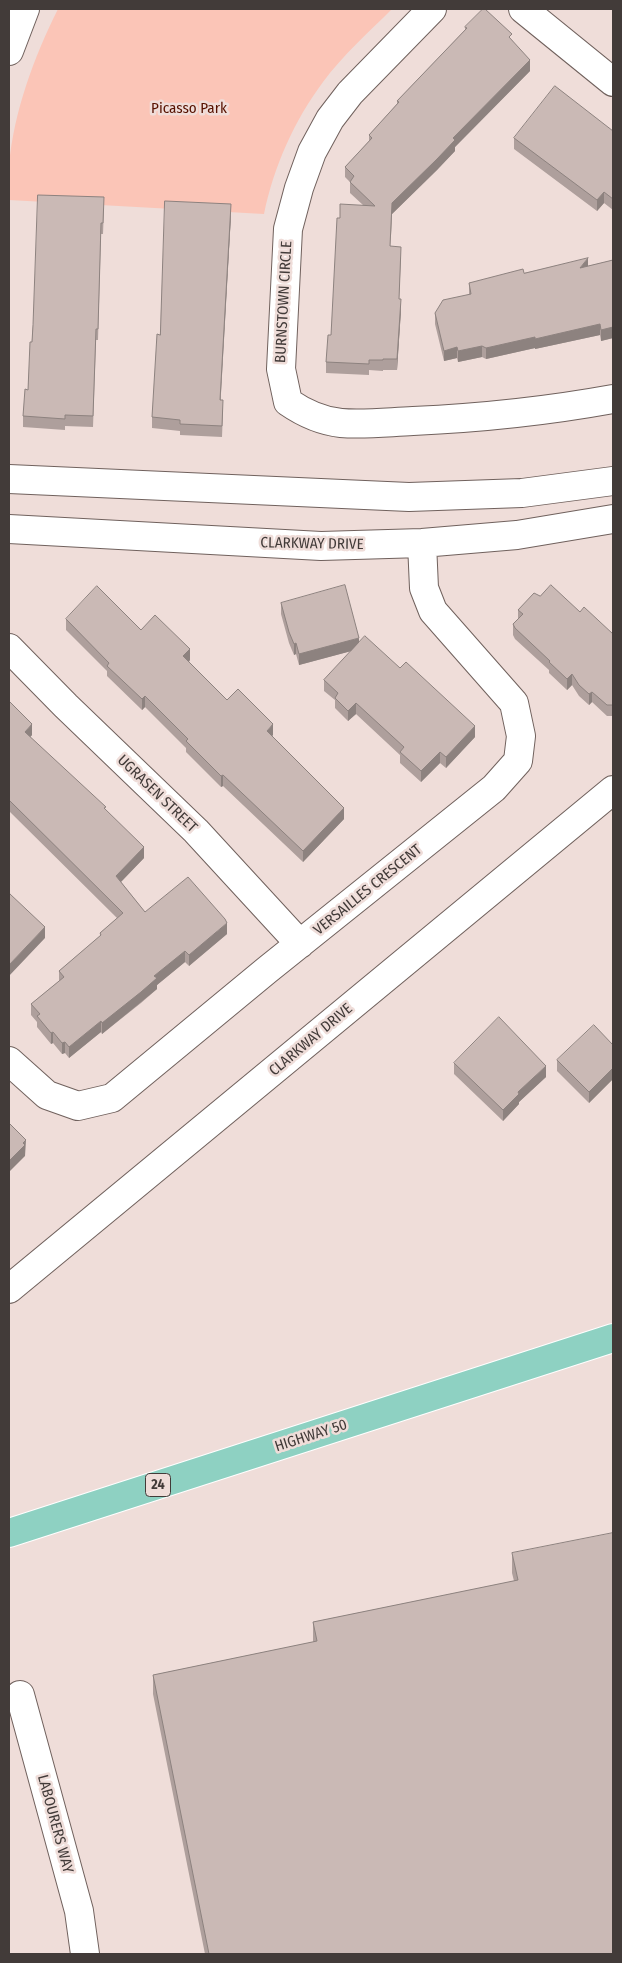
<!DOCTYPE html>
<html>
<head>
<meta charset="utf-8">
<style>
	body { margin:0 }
	#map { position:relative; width:622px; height:1963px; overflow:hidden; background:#efddd9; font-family:"Fira Sans Condensed",sans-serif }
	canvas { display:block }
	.frame { position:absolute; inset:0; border:10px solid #423b39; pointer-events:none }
</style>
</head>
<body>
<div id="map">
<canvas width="622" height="1963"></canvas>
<div class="frame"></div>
</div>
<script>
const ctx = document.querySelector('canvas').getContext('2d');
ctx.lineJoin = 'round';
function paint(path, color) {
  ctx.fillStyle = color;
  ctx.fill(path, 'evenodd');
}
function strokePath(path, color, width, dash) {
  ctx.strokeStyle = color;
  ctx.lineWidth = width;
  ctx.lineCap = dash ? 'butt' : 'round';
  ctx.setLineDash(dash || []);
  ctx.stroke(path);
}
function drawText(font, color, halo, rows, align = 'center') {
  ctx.font = font + ' "Fira Sans Condensed",sans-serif';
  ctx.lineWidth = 5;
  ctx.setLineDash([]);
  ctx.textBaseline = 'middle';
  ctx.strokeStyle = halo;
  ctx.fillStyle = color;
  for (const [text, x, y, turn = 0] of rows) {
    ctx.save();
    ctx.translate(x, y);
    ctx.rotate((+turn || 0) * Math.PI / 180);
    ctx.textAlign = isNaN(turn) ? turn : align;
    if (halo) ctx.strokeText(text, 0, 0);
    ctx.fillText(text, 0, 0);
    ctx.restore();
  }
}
paint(new Path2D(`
	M 58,9 L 392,9 C 369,32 343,55 323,82 C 294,121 274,166 264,214 L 9,200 C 9,188 8,176 9,165 C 14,111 34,57 58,9 Z`), '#fbc5b7');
const minor = new Path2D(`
	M 432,9 L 350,93 L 330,119 L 312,152 L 299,188 L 288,229 L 281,369 L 288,402 C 304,413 321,421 341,423 C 364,425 389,422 413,421 C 480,418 547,411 613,399
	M 523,9 L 613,82
	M 9,51 L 25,9
	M 9,479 L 409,497 L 522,493 L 613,481
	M 9,529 L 321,546 L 422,543 L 517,535 L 613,519
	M 9,648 L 66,706 L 196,831 L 300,944
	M 9,1061 L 47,1095 L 78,1106 L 112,1098 L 267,970 L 494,788 L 518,761 L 521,736 L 514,703 L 433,611 L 424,588 L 422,543
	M 9,1289 L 613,790
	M 20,1695 L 79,1911 L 85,1954`);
const major = new Path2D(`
	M 9,1533 L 613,1338`);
strokePath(minor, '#70615d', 30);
strokePath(major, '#fff', 30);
strokePath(minor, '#fff', 28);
strokePath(major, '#8ed1c2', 28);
paint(new Path2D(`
	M 465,27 L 512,40 L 530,71 L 455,147 L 455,151 L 437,170 L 392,214 L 390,246 L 401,258 L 399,299 L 401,310 L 397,370 L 383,370 L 383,371 L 369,370 L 369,375 L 326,373 L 326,362 L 331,335 L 340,218 L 363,205 L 350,193 L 350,182 L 345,177 L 345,167 L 369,141 L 369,135 L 397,104 L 397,101 L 465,30 Z
	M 613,131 L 613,210 L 604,203 L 597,211 L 514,149 L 514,138 Z
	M 104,208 L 103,234 L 101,234 L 98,340 L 96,340 L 93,427 L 65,426 L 65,430 L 23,427 L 23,416 L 28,390 L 33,325 Z
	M 231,215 L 220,400 L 223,411 L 222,437 L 180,435 L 180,431 L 152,428 L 152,417 L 160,335 Z
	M 613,260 L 613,338 L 601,341 L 600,335 L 535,349 L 535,348 L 486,359 L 482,357 L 458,362 L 457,358 L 444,361 L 435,324 L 435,313 L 469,294 L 469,283 L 524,273 L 588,266 Z
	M 540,596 L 580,612 L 613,634 L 613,716 L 607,716 L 592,702 L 589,705 L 579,696 L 572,685 L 567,690 L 549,673 L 549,670 L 515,639 L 513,635 L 513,624 L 518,619 L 518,610 Z
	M 281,603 L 359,643 L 475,737 L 446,768 L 440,763 L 421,782 L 400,763 L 400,755 L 356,714 L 348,721 L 335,708 L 335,700 L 324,691 L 324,680 L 351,651 L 299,665 L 296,654 L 294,655 L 289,643 L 281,614 Z
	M 66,619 L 141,630 L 190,660 L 189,662 L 227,700 L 273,735 L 272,736 L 344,819 L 303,862 L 223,786 L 221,787 L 186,752 L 186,748 L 145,707 L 142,710 L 107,676 L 107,671 L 66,630 Z
	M 9,701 L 32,735 L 30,737 L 106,810 L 144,858 L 121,882 L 145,912 L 227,934 L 189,966 L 185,962 L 157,985 L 157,989 L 141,1003 L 102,1034 L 101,1032 L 69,1058 L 65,1053 L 62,1054 L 53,1043 L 51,1044 L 37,1027 L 37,1022 L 31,1015 L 31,1004 L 59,981 L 59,971 L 100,936 L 100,933 L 117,918 L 9,811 Z
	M 613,1045 L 613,1079 L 589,1103 L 557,1071 L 557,1060 Z
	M 454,1063 L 546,1077 L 519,1102 L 519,1104 L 503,1121 L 454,1074 Z
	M 512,1553 L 613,1954 L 205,1954 L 153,1694 L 153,1675 L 313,1642 L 313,1622 L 514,1581 L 512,1573 Z`), '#ae9f9c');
paint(new Path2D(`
	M 530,60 L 530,71 L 455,147 L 455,151 L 437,170 L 392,214 L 390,257 L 392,203 L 453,138 Z
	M 604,192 L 604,203 L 597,211 L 597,200 Z
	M 231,204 L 231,215 L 220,411 L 220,400 Z
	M 588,258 L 588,269 L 580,268 Z
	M 401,299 L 401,310 L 397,370 L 397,359 Z
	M 600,324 L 600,335 L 535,349 L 535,339 Z
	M 613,327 L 613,338 L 601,341 L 601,330 Z
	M 535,337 L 535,348 L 486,359 L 486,348 Z
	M 482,346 L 482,357 L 458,362 L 458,351 Z
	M 457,347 L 457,358 L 444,361 L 444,351 Z
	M 359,638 L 359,649 L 299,665 L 299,654 Z
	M 296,643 L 296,654 L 294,655 L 294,644 Z
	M 190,649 L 190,660 L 183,667 L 183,656 Z
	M 572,674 L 572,685 L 567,690 L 567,679 Z
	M 592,692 L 592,702 L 589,705 L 589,694 Z
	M 145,696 L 145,707 L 142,710 L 142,699 Z
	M 356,703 L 356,714 L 348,721 L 348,711 Z
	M 32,724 L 32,735 L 25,743 L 25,732 Z
	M 273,724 L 273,735 L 267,741 L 267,731 Z
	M 475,726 L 475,737 L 446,768 L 446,757 Z
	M 440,752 L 440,763 L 421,782 L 421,771 Z
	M 223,775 L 223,786 L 221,787 L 221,776 Z
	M 344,808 L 344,819 L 303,862 L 303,851 Z
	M 144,847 L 144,858 L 116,887 L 116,876 Z
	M 227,923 L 227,934 L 189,966 L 189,955 Z
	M 45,927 L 45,938 L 9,976 L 9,965 Z
	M 185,951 L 185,962 L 157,985 L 157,989 L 102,1034 L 102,1023 L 154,976 Z
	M 101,1021 L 101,1032 L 69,1058 L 69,1047 Z
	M 53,1032 L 53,1043 L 51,1044 L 51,1033 Z
	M 65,1042 L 65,1053 L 62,1054 L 62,1043 Z
	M 546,1066 L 546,1077 L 519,1102 L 519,1104 L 503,1121 L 503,1110 L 518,1092 Z
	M 613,1068 L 613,1079 L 589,1103 L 589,1092 Z
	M 26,1140 L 25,1156 L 9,1172 L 9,1161 Z`), '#8d827f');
const building = new Path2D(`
	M 483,9 L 485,9 L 512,34 L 509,37 L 530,60 L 453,138 L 455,140 L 437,159 L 392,203 L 390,246 L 401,247 L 399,299 L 401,299 L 397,359 L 383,359 L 383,360 L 369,360 L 369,364 L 326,362 L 328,335 L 331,335 L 337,218 L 340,218 L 340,204 L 375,206 L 350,182 L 354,176 L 345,167 L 372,138 L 369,135 L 399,102 L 397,101 L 467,28 L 465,27 Z
	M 555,86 L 613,131 L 613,199 L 604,192 L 597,200 L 514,138 Z
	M 38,195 L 104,197 L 103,223 L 101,223 L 98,329 L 96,329 L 93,416 L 65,415 L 65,419 L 23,416 L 25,389 L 28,390 L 30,342 L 32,342 L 33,325 Z
	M 165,201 L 231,204 L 220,400 L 223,400 L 222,426 L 180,424 L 180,420 L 152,417 L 157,334 L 160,335 Z
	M 588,258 L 580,268 L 613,260 L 613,327 L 601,330 L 600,324 L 535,339 L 535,337 L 486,348 L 482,346 L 458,351 L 457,347 L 444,351 L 435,313 L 443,300 L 471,294 L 469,283 L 523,269 L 524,273 Z
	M 345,585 L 359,638 L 299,654 L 296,643 L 294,644 L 289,632 L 281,603 Z
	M 551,585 L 580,612 L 584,607 L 613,634 L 613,705 L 607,705 L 592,692 L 589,694 L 579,685 L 572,674 L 567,679 L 549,662 L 550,661 L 515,628 L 513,624 L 523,614 L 518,610 L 534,593 L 540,596 Z
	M 97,586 L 141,630 L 155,615 L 190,649 L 183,656 L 227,700 L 238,689 L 273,724 L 267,731 L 344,808 L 303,851 L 223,775 L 221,776 L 186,741 L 188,739 L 145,696 L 142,699 L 107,666 L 109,663 L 66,619 Z
	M 365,636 L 400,668 L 406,662 L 475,726 L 446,757 L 440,752 L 421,771 L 400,752 L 404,747 L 356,703 L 348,711 L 335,698 L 338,693 L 324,680 Z
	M 9,701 L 32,724 L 25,732 L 106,807 L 104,808 L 144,847 L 116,876 L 145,912 L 188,877 L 225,919 L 227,923 L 189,955 L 185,951 L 154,976 L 157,978 L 141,992 L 102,1023 L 101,1021 L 69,1047 L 65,1042 L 62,1043 L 53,1032 L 51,1033 L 37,1016 L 40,1014 L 31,1004 L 64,977 L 59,971 L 101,935 L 100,933 L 123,913 L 9,800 Z
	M 10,894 L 45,927 L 9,965 L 9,896 Z
	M 499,1017 L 546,1066 L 518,1092 L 519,1094 L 503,1110 L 454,1063 Z
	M 594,1025 L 613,1045 L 613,1068 L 589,1092 L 557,1060 Z
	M 9,1123 L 26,1140 L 23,1143 L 25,1145 L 9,1161 Z
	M 613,1533 L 613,1954 L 209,1954 L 153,1675 L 317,1641 L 313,1622 L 518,1580 L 512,1553 Z`);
paint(building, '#cab9b5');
strokePath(building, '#8d827f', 1);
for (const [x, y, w] of [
	[158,1485,25]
]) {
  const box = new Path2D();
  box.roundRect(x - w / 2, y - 11.5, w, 23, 4);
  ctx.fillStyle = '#efddd9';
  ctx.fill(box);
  strokePath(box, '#423b39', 1);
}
drawText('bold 14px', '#423b39', null, [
	["24",158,1485]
]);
drawText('15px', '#571201', '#efddd9', [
	["Picasso Park",189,109]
]);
drawText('15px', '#423b39', '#efddd9', [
	["BURNSTOWN CIRCLE",284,302,-87],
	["CLARKWAY DRIVE",312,544,1],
	["UGRASEN STREET",157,794,44],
	["VERSAILLES CRESCENT",368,890,-39],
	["CLARKWAY DRIVE",311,1040,-40],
	["HIGHWAY 50",311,1436,-18],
	["LABOURERS WAY",55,1824,75]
]);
</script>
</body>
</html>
